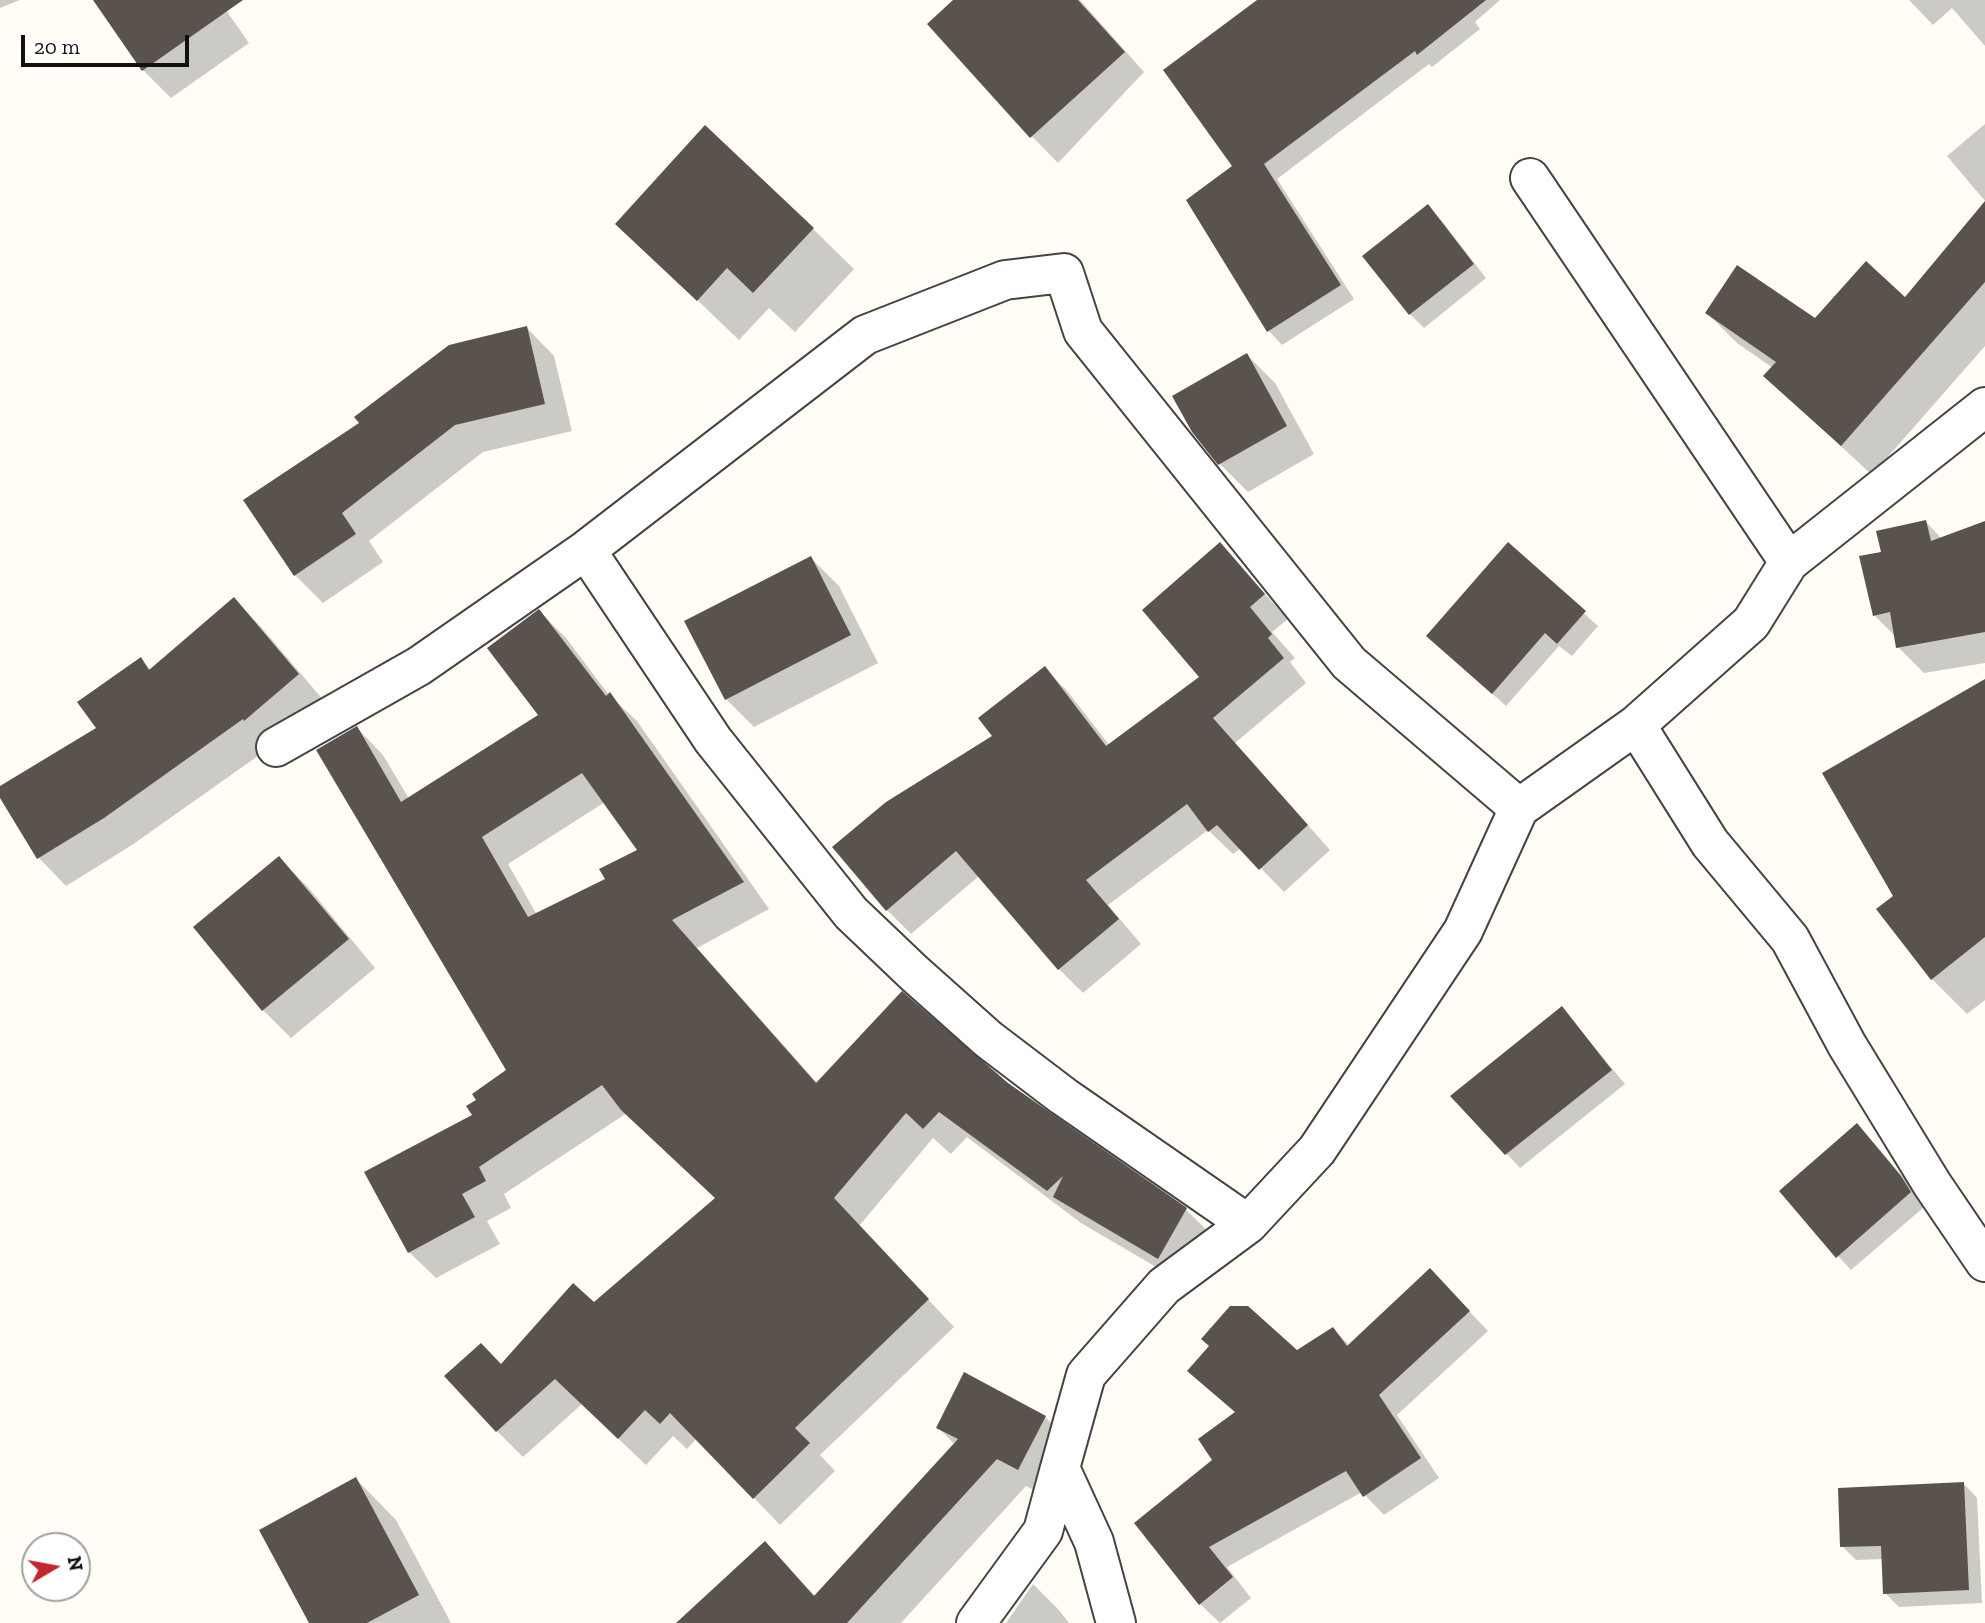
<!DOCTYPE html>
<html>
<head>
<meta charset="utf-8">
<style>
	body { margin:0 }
	#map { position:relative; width:1985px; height:1623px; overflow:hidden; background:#fffdf5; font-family:"Zilla Slab",serif }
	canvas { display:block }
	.north { position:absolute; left:21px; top:1532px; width:70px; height:70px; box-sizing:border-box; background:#fff; border:2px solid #a0a0a0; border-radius:50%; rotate:80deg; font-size:19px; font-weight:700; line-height:28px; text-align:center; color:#111 }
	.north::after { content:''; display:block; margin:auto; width:24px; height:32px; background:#c4262e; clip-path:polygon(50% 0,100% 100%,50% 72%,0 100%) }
	.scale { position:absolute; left:21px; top:35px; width:168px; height:32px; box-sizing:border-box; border:4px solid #111; border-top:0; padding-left:9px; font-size:21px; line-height:24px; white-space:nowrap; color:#111; -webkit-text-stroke:5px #fff; paint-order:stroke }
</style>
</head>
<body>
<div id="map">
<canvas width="1985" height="1623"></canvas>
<div class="north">N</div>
<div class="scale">20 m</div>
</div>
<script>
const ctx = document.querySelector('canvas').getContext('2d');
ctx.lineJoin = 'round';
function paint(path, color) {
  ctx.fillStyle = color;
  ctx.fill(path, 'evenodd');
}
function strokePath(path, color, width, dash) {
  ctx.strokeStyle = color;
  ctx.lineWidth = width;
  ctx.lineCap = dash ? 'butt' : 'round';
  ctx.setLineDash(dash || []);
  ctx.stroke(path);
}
paint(new Path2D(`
	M 0,0 L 20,0 L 0,8 Z
	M 95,0 L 219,0 L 249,43 L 171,98 L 143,70 Z
	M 955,0 L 1080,0 L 1144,72 L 1058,163 L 1018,122 Z
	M 1260,0 L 1500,0 L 1475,22 L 1480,29 L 1432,67 L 1429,64 L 1277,179 L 1354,299 L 1282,345 L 1269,331 L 1189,200 L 1235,166 Z
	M 1909,0 L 1985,0 L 1985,46 L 1952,8 L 1933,25 Z
	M 1985,124 L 1985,201 L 1947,156 Z
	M 1985,204 L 1985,346 L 1872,475 L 1765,376 L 1773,368 L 1737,343 L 1707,313 L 1815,320 L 1905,299 Z
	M 1428,206 L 1441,220 L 1486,278 L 1424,328 L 1410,314 L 1364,256 Z
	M 618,224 L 813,229 L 854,269 L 795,332 L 769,308 L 739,340 Z
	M 527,328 L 554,356 L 572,431 L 483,452 L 369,541 L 383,562 L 323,603 L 295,575 L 361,423 Z
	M 1247,355 L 1275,383 L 1314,454 L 1248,492 L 1220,464 Z
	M 1926,522 L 1942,539 L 1985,523 L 1985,663 L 1924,673 L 1898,647 L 1896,637 L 1874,615 L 1883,553 Z
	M 1220,545 L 1288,619 L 1272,632 L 1295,658 L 1290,662 L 1306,683 L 1235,743 L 1330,850 L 1284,892 L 1241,848 L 1233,854 L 1208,830 L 1108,905 L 1141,944 L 1083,993 L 1059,969 L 979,876 L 911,934 L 887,910 L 835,848 L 994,737 L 1045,668 L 1068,692 L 1110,746 L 1202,677 Z
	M 1508,545 L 1598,626 L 1572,656 L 1559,646 L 1506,706 L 1442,649 Z
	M 811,558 L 839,586 L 878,663 L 754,727 L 726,699 Z
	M 234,599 L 261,627 L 325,702 L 272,746 L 132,845 L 66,886 L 39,858 L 0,794 L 0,788 L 98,729 L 141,660 L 151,670 Z
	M 539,611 L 566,638 L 609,695 L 637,721 L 769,909 L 697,948 L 818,1084 L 1007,1085 L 1186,1210 L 1213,1236 L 1185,1284 L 1081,1223 L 967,1137 L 951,1154 L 933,1138 L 859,1226 L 954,1327 L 820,1455 L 835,1471 L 780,1525 L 697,1438 L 687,1449 L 673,1436 L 646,1465 L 582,1404 L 523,1457 L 497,1431 L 502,1366 L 594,1304 L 717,1199 L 627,1113 L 504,1194 L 511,1208 L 487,1221 L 500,1244 L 436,1278 L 409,1252 L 474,1116 L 508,1071 L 357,728 L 383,755 L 409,799 L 540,716 ZM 605,802 L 639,851 L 607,880 L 537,915 L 508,864 Z
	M 1985,710 L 1985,1000 L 1967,1014 L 1932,979 L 1895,896 Z
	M 279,858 L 307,886 L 375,968 L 291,1038 L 263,1010 Z
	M 1562,1009 L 1625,1084 L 1520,1168 L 1452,1096 Z
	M 1870,1139 L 1915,1191 L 1924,1207 L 1851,1270 L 1838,1256 Z
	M 1449,1290 L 1488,1331 L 1397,1415 L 1439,1478 L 1384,1515 L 1362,1492 L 1227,1567 L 1251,1598 L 1220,1623 L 1200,1604 L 1214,1460 L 1236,1413 L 1189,1371 L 1297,1352 L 1333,1329 L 1350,1346 Z
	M 1045,1417 L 1073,1445 L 1047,1497 L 1026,1486 L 901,1623 L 679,1623 L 765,1544 L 816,1597 L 955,1445 L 938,1427 Z
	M 356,1479 L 396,1520 L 451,1623 L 311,1623 Z
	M 1964,1484 L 1977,1498 L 1982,1603 L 1899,1607 L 1885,1593 L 1883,1559 L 1856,1560 L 1842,1546 Z
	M 1033,1584 L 1058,1609 L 1069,1623 L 1006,1623 Z`), '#0003');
paint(new Path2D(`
	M 93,0 L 243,0 L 142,71 Z
	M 953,0 L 1078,0 L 1125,52 L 1030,138 L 927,24 Z
	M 1257,0 L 1486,0 L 1417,55 L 1415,51 L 1264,164 L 1341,285 L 1267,332 L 1186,200 L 1232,166 L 1163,70 Z
	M 705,125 L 814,228 L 753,293 L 727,268 L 697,301 L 615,224 Z
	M 1985,201 L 1985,282 L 1841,446 L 1763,376 L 1776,362 L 1705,313 L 1737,265 L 1815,318 L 1866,261 L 1905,297 Z
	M 1428,204 L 1474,264 L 1409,315 L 1362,256 Z
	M 527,326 L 545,404 L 455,425 L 342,513 L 356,534 L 294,576 L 243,500 L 359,423 L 354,417 L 449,345 Z
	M 1247,353 L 1287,426 L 1218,465 L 1192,432 L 1172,396 Z
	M 1926,520 L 1931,541 L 1985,521 L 1985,632 L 1896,648 L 1890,612 L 1873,616 L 1859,556 L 1881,552 L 1876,531 Z
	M 1220,542 L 1265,594 L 1250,607 L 1272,634 L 1268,638 L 1284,658 L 1213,718 L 1308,825 L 1259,870 L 1217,825 L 1208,832 L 1187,804 L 1086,880 L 1119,919 L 1058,970 L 956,851 L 886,911 L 832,847 L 886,802 L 992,736 L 978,718 L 1045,666 L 1106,746 L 1199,677 L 1142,610 Z
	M 1508,542 L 1586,611 L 1557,644 L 1545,633 L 1492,694 L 1426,636 Z
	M 811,556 L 851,635 L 725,700 L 684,621 Z
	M 234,597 L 299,674 L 244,721 L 243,719 L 104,818 L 37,859 L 0,798 L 0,786 L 96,728 L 77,702 L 141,657 L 149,670 Z
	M 539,609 L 606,696 L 610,692 L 744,882 L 672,920 L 816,1083 L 902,991 L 1008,1083 L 1187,1208 L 1158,1259 L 1053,1197 L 1063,1176 L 1047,1191 L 939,1112 L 923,1129 L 906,1113 L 834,1198 L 929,1299 L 795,1428 L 810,1443 L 753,1499 L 670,1413 L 660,1424 L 645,1410 L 618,1439 L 555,1379 L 496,1432 L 444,1376 L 481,1343 L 501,1364 L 573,1283 L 594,1302 L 715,1198 L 621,1110 L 602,1085 L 479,1167 L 486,1181 L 462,1194 L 475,1217 L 408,1253 L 364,1172 L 472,1115 L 466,1106 L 476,1100 L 472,1094 L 506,1070 L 316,750 L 357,726 L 401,802 L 538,715 L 487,648 ZM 582,773 L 637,850 L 599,869 L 605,879 L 528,917 L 482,837 Z
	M 1985,679 L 1985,937 L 1931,980 L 1876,909 L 1893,896 L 1822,773 Z
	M 279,856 L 349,939 L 262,1011 L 193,927 Z
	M 1562,1006 L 1612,1070 L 1505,1155 L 1450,1096 Z
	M 1857,1123 L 1901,1176 L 1911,1192 L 1836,1258 L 1779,1191 Z
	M 1430,1268 L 1470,1311 L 1379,1395 L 1421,1458 L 1363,1497 L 1346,1471 L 1209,1547 L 1233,1577 L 1199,1605 L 1134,1523 L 1212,1460 L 1198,1439 L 1235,1412 L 1187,1371 L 1209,1346 L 1201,1339 L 1230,1306 L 1248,1306 L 1297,1350 L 1333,1327 L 1347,1346 Z
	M 964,1372 L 1046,1416 L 1018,1470 L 997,1459 L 847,1623 L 676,1623 L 765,1541 L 814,1596 L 958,1439 L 936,1428 Z
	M 356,1477 L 419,1595 L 367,1623 L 309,1623 L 259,1530 Z
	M 1964,1482 L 1969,1590 L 1883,1594 L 1881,1546 L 1840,1547 L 1838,1488 Z`), '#5a524d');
const minor = new Path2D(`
	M 1530,178 L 1789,562
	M 586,550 L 713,740 L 851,913 L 914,973 L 988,1039 L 1063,1096 L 1248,1224
	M 1636,725 L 1710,843 L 1790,939 L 1847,1045 L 1932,1184 L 1985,1262
	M 276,747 L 419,666 L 586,550 L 865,335 L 1005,280 L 1064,273 L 1083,331 L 1349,663 L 1519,808
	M 976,1623 L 1043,1531 L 1060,1468
	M 1116,1623 L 1094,1542 L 1060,1468 L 1086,1375 L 1164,1286 L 1248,1224 L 1317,1150 L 1463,931 L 1519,808 L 1636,725 L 1751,623 L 1789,562 L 1985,407`);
strokePath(minor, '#444', 42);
strokePath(minor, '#fff', 38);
</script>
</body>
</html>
